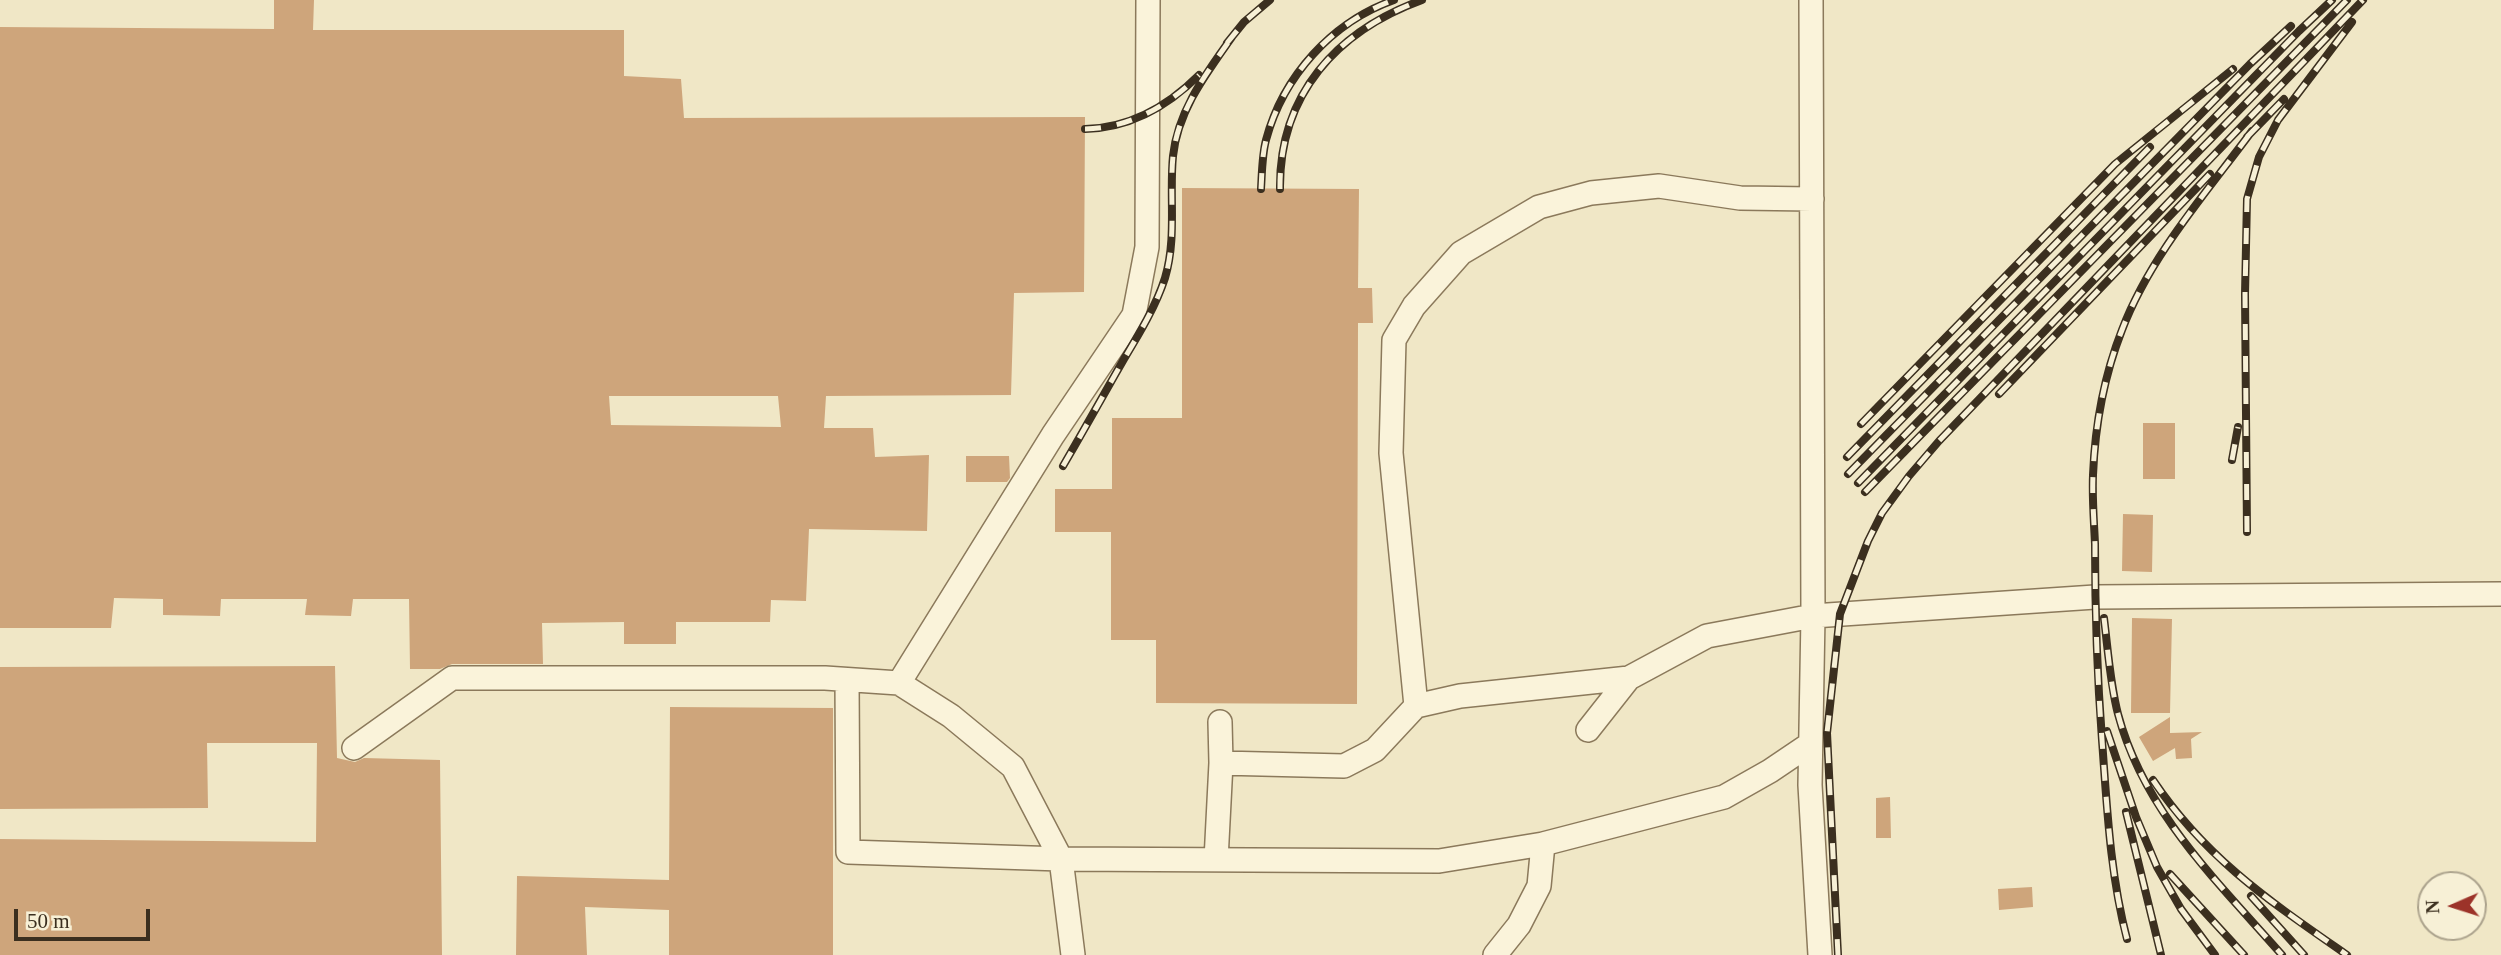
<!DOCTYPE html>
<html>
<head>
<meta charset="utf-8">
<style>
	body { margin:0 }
	#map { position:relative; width:2501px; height:955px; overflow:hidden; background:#f0e7c6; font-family:Georgia,serif }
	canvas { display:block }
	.north { position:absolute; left:2417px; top:871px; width:70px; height:70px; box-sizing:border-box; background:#f7f0d6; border:2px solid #aca38d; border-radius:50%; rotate:267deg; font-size:19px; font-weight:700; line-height:28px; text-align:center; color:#3b2f1f }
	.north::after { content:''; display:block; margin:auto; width:24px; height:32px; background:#9c3329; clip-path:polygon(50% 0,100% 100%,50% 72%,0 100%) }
	.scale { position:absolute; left:14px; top:909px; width:136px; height:32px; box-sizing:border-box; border:4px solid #3b2f1f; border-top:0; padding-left:9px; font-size:21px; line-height:24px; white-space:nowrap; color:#3b2f1f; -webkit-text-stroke:5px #f7f0d6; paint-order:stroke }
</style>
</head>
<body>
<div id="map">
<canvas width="2501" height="955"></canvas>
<div class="north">N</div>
<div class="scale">50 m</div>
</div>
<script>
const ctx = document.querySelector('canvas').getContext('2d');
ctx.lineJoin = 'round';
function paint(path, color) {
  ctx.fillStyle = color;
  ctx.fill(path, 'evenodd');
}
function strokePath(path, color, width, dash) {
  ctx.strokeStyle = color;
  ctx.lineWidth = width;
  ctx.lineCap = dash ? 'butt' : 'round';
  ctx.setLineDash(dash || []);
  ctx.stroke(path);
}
paint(new Path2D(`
	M 274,0 L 314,0 L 313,30 L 624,30 L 624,76 L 681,79 L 684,118 L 1085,117 L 1084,292 L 1014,293 L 1011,395 L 826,396 L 824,428 L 873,428 L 875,457 L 929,455 L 927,531 L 809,529 L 806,601 L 771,600 L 770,622 L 676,622 L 676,644 L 624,644 L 624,622 L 542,623 L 543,664 L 452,664 L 440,669 L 410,669 L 409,599 L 353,599 L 351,616 L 305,615 L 307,599 L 221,599 L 220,616 L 163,615 L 163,599 L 114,598 L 111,628 L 0,628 L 0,27 L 274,29 ZM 609,396 L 778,396 L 781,427 L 611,425 Z
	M 1182,188 L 1359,189 L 1358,288 L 1372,288 L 1373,323 L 1358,323 L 1357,704 L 1156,703 L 1156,640 L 1111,640 L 1111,532 L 1055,532 L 1055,489 L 1112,489 L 1112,418 L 1182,418 Z
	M 2143,423 L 2175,423 L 2175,479 L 2143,479 Z
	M 966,456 L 1009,456 L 1010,478 L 1007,482 L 966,482 Z
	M 2123,514 L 2153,515 L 2152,572 L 2122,571 Z
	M 2132,618 L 2172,619 L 2170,713 L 2131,713 Z
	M 335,666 L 337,758 L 355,762 L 364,758 L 440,760 L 442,955 L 0,955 L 0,839 L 316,842 L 317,743 L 207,743 L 208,808 L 0,809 L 0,667 Z
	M 670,707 L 833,708 L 833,955 L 669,955 L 669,910 L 585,907 L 587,955 L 516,955 L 517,876 L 669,880 Z
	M 2170,717 L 2170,733 L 2202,732 L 2191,739 L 2192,758 L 2176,759 L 2175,748 L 2153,761 L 2139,737 Z
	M 1890,797 L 1891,838 L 1876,838 L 1876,798 Z
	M 2032,887 L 2033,907 L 1999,910 L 1998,889 Z`), '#cea57b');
const minor = new Path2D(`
	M 1811,0 L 1813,616 L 1810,785 L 1820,955
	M 847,680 L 848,852 L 1061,859 L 1439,861 L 1543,844 L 1724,797 L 1770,771 L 1810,744
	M 899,683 L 1053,435 L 1134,315 L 1147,247 L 1148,0
	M 1416,706 L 1391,453 L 1394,340 L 1414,306 L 1461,253 L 1539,207 L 1591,193 L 1659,186 L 1740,198 L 1812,199
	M 1588,730 L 1629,678 L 1707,636 L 1813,616 L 2095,597 L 2501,594
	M 354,748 L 452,678 L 825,678 L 899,683 L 951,716 L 1013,767 L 1061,859 L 1073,955
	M 1221,763 L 1344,766 L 1375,750 L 1416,706 L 1460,696 L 1629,678
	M 1216,860 L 1221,763 L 1220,722
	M 1495,955 L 1519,925 L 1539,886 L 1543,844`);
strokePath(minor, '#8b795b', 26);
strokePath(minor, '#faf3da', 23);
const rail = new Path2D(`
	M 1227,43 L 1244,22 L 1270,0
	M 1085,129 C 1130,128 1168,106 1199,75
	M 2247,137 L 2284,99
	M 1261,189 C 1262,173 1262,155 1266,140 C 1283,76 1332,22 1394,0
	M 1280,189 C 1279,94 1337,31 1422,0
	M 1999,394 L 2210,174
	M 1861,424 L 2115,164 L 2233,69
	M 1847,457 L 2150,147
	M 2232,460 L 2238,427
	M 1063,466 C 1084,430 1104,394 1124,359 C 1139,334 1156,306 1165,278 C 1177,238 1169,196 1173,156 C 1178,110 1206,74 1232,37
	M 1848,474 L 2250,64 L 2291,26
	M 1858,483 L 2299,31 L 2332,0
	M 1865,492 L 2347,0
	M 2247,532 L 2245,294 L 2247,199 L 2259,157 L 2278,120 L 2352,22
	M 2104,618 C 2108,650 2110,683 2118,714 C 2144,812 2218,882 2282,955
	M 2107,731 L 2136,817 L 2157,867 L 2181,909 L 2215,955
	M 2153,780 C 2206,859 2271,902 2347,955
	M 2126,812 L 2161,955
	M 2170,874 L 2244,955
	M 2251,896 L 2304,955
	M 2127,939 C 2110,874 2107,807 2102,740 C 2097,674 2095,609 2095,544 C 2094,521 2092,498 2093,475 C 2095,425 2104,376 2122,330 C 2150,256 2206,193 2252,131
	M 1838,955 L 1827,733 L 1840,614 L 1868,541 L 1882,513 L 1909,476 L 1939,441 L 2363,0`);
strokePath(rail, '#3b2f1f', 8);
strokePath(rail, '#f7f0d6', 5, [16]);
</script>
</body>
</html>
